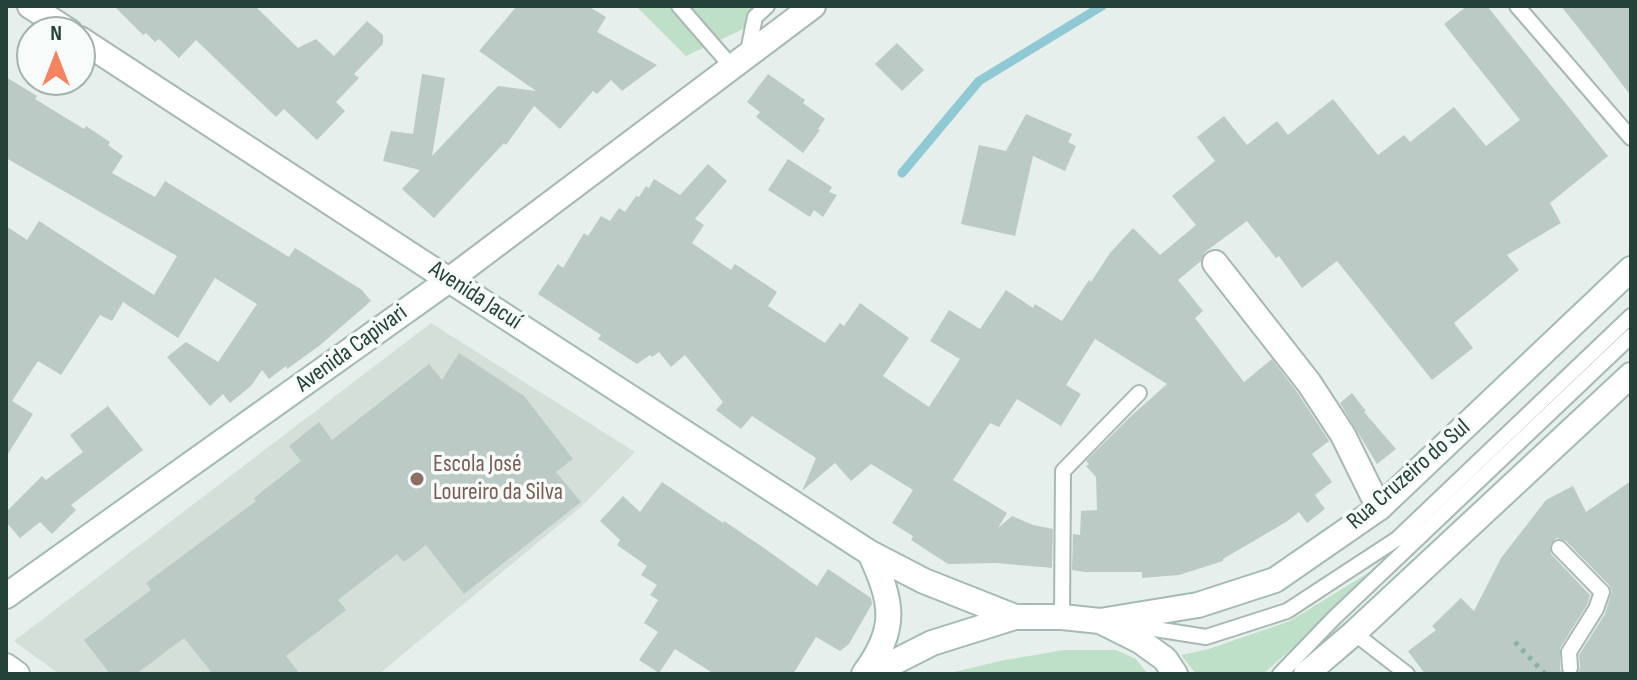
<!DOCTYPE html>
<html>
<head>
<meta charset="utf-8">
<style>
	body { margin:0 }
	#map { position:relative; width:1637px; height:680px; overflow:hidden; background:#e6efeb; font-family:"Sofia Sans Condensed",sans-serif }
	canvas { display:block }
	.frame { position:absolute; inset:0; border:8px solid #24423a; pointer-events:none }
	.north { position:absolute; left:16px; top:16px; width:80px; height:80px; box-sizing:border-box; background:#f7fbf9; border:2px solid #a3b1ad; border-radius:50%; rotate:0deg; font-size:22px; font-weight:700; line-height:32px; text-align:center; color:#24423a }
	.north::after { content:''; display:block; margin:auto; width:28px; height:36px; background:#f4845f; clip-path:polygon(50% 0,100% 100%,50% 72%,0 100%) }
</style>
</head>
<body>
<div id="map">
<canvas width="1637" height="680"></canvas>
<div class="frame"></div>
<div class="north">N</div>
</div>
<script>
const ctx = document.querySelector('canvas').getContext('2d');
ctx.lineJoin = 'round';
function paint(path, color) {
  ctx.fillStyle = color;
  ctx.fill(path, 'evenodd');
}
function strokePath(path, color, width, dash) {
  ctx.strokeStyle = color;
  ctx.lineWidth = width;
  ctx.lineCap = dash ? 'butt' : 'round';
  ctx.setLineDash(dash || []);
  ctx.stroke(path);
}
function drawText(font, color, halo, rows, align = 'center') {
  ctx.font = font + ' "Sofia Sans Condensed",sans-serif';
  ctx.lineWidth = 7;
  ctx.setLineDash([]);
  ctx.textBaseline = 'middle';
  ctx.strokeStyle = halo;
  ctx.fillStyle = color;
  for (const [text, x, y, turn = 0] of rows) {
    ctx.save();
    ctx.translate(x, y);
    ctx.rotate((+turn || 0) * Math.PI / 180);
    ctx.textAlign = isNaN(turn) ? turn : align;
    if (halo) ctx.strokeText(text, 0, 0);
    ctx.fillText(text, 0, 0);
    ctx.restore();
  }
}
paint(new Path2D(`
	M 431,323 L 635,452 L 582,506 L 379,674 L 59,674 L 14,641 Z`), '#d4dfda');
paint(new Path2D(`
	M 636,6 L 778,6 L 756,23 L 686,56 Z
	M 1389,560 L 1330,615 L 1263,674 L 1196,674 L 1181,655 L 1209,649 L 1290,621 Z
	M 1064,650 L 1116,650 L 1136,659 L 1148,674 L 946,674 L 1000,661 Z`), '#bfe0c8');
strokePath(new Path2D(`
	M 902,173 L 979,81 L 1102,6`), '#8ec9d4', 9);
paint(new Path2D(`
	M 114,6 L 255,6 L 298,48 L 316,39 L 334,56 L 367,21 L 383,35 L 383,44 L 354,74 L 359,78 L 336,102 L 345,111 L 317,140 L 284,109 L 276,117 L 196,40 L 179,58 L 159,39 L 155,42 L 146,33 L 143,35 Z
	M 517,6 L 588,6 L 606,17 L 597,32 L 657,65 L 622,91 L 611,80 L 597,94 L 593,91 L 560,129 L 534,106 L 506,145 L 504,143 L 434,218 L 402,189 L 420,170 L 383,161 L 391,131 L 413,134 L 422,74 L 445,78 L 432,156 L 498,86 L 536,91 L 479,51 Z
	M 1467,6 L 1487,6 L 1608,156 L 1550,203 L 1561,223 L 1507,255 L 1519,270 L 1454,323 L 1473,348 L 1432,380 L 1337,261 L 1302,288 L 1279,256 L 1276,258 L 1247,221 L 1205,252 L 1201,261 L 1178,280 L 1203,311 L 1195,318 L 1244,382 L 1272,359 L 1297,392 L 1329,441 L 1312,454 L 1332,482 L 1315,495 L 1325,509 L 1307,523 L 1299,512 L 1286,522 L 1223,559 L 1223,561 L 1179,575 L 1142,578 L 1142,572 L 1085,572 L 1072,570 L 1073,534 L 1080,535 L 1081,511 L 1097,510 L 1096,477 L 1086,466 L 1089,464 L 1086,461 L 1129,418 L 1167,384 L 1095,339 L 1066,385 L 1081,394 L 1061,426 L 1017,399 L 999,427 L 990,423 L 953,480 L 1007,513 L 998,528 L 1012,516 L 1033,525 L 1053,529 L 1052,568 L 996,563 L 948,564 L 911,540 L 913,536 L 892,523 L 913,490 L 871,464 L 851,481 L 835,463 L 802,491 L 816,458 L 752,416 L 741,429 L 716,410 L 723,402 L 685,355 L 671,367 L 659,352 L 652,357 L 650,355 L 637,364 L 598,339 L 601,335 L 538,294 L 558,264 L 563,268 L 584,233 L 588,236 L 601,216 L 610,221 L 619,208 L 625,212 L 636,196 L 639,197 L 646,186 L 649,188 L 654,179 L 680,195 L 708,164 L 727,181 L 695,219 L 704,225 L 692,243 L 731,270 L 735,264 L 777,292 L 768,306 L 825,343 L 840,323 L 844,326 L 860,303 L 909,338 L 883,376 L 929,407 L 960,359 L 930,341 L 949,310 L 980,329 L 1006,290 L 1033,308 L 1035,304 L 1062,321 L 1089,280 L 1091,282 L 1110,253 L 1133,228 L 1160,255 L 1196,225 L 1172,196 L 1215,161 L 1197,137 L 1224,116 L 1247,145 L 1277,121 L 1288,135 L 1333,99 L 1378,155 L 1404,135 L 1410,142 L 1454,107 L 1486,146 L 1520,120 L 1444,24 Z
	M 1561,6 L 1631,6 L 1631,96 L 1600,55 Z
	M 897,43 L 924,70 L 902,91 L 875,64 Z
	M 768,74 L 805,100 L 803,103 L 825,119 L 818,129 L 820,130 L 803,153 L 756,117 L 760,112 L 747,102 Z
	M 6,77 L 37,96 L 35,99 L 84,129 L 86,126 L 110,142 L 108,145 L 123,156 L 112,173 L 155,197 L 165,181 L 289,257 L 295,248 L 362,290 L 371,301 L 319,346 L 287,369 L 286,366 L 269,379 L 262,370 L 251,386 L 230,403 L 223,394 L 210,406 L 167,357 L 186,342 L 218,362 L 257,304 L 215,278 L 178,338 L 123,302 L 112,321 L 100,315 L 61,375 L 38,361 L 12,401 L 33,414 L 6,457 L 6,226 L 27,240 L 39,221 L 154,295 L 177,256 L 6,158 Z
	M 1026,114 L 1072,134 L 1068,142 L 1076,146 L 1065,171 L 1033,156 L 1015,236 L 961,224 L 979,145 L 1006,151 Z
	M 788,159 L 832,187 L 829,192 L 837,195 L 823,217 L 814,210 L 810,217 L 768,190 Z
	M 459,353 L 524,396 L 573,459 L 556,472 L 581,502 L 464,594 L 426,545 L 404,562 L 397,554 L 338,600 L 346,610 L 286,656 L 300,674 L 213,674 L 184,638 L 136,674 L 110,674 L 84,640 L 151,590 L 146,583 L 256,501 L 254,498 L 301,461 L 289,446 L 319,422 L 332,440 L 429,364 L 442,380 Z
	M 1352,393 L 1366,411 L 1364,412 L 1396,449 L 1377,464 L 1340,403 Z
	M 108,406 L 143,450 L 71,505 L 76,510 L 52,534 L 40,522 L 20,538 L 6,522 L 6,512 L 42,476 L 46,480 L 83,452 L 70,435 Z
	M 1631,481 L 1631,674 L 1578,674 L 1580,667 L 1579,655 L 1605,614 L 1612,591 L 1609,585 L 1566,541 L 1557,538 L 1550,545 L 1551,554 L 1590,595 L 1587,605 L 1560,648 L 1560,669 L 1562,674 L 1425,674 L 1408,651 L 1436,630 L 1432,626 L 1461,598 L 1474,611 L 1501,558 L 1546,500 L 1573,486 L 1586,512 Z
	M 662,482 L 723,523 L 724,521 L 764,548 L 817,586 L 828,569 L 871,598 L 872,604 L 849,644 L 840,651 L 816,637 L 793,674 L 714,674 L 675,649 L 659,673 L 639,660 L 658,632 L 644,623 L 658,600 L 650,595 L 657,585 L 641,575 L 647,566 L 617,545 L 620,540 L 600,521 L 623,496 L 640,512 Z`), '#bbcac4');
const lane = new Path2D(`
	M 679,6 L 732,67
	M 1517,6 L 1631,138
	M 747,56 L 755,17 L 767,6
	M 1559,548 L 1602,592 L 1596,609 L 1569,652 L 1570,668
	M 1062,617 L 1063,471 L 1139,393
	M 1123,624 L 1206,637 L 1287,611 L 1397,539 L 1631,316
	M 1354,633 L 1407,674
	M 1280,674 L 1334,618 L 1631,336`);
const street = new Path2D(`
	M 30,6 L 70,32
	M 80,39 L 449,280 L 813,6
	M 1215,263 L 1309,383 L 1343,435 L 1379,508
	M 6,666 L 17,674`);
const secondary = new Path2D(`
	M 6,596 L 449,280 L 870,553 L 924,581 L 1015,617
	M 1100,621 L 1140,641 L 1165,659 L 1175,674
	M 864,674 C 898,628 893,603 870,553
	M 871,674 L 932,643 L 1015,617 L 1062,617 L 1100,621 L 1198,605 L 1275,580 L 1379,508 L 1631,269
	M 1306,674 L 1354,633 L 1631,375`);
strokePath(lane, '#a8b8b2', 18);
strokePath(street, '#a8b8b2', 28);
strokePath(secondary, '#a4bbb3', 28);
strokePath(new Path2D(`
	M 1515,642 L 1545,674`), '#86b3a5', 5, [4, 6]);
strokePath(lane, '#fff', 14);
strokePath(street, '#fff', 24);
strokePath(secondary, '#fff', 24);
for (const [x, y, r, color] of [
	[417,479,8,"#8d6e63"]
]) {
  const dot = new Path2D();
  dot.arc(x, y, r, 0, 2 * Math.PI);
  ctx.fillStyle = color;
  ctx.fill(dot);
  strokePath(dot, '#f7fbf9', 3);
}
drawText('24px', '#24423a', '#f7fbf9', [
	["Avenida Jacuí",475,296,33],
	["Avenida Capivari",352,349,-36],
	["Rua Cruzeiro do Sul",1409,475,-41]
]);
drawText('24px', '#785e54', '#f7fbf9', [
	["Escola José",433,465],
	["Loureiro da Silva",433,493]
], 'left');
</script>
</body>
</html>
